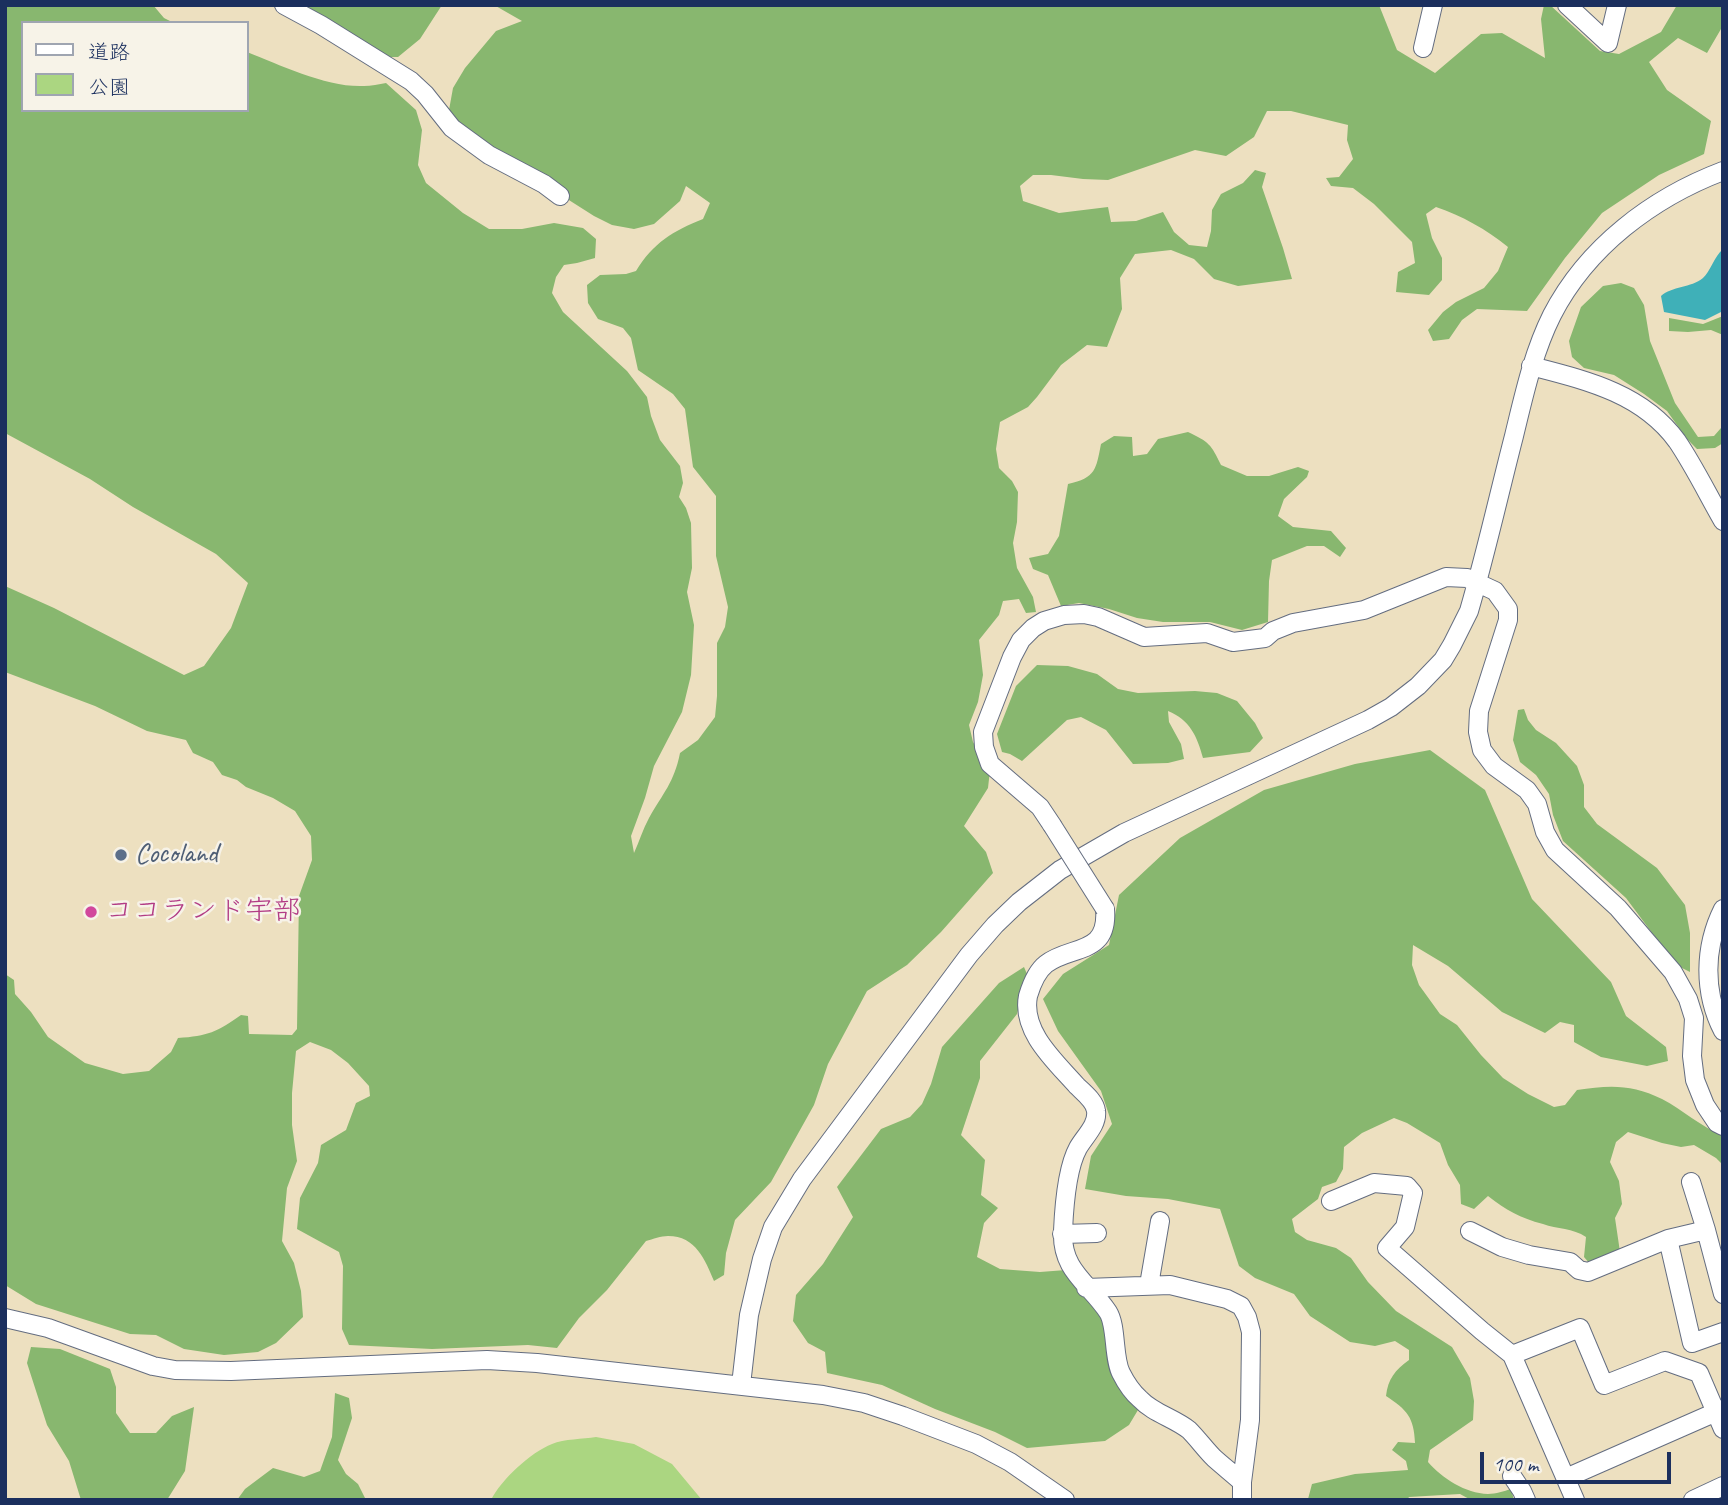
<!DOCTYPE html>
<html>
<head>
<meta charset="utf-8">
<style>
	body { margin:0 }
	#map { position:relative; width:1728px; height:1505px; overflow:hidden; background:#ede0c0; font-family:Caveat,"Klee One",sans-serif }
	canvas { display:block }
	.frame { position:absolute; inset:0; border:7px solid #1b2f5e; pointer-events:none }
	.legend { position:absolute; left:21px; top:21px; width:228px; height:91px; box-sizing:border-box; background:#f7f3e8; border:2px solid #9fa5b1; margin:0; padding:9px 12px; list-style:none; font-size:21px; color:#1b2f5e }
	.legend li { display:flex; align-items:center; gap:14px; height:35px }
	.legend b { width:35px; border:2px solid #9fa5b1 }
	.scale { position:absolute; left:1480px; top:1452px; width:191px; height:32px; box-sizing:border-box; border:4px solid #1b2f5e; border-top:0; padding-left:9px; font-size:21px; line-height:24px; white-space:nowrap; color:#1b2f5e; -webkit-text-stroke:5px #f7f3e8; paint-order:stroke }
</style>
</head>
<body>
<div id="map">
<canvas width="1728" height="1505"></canvas>
<div class="frame"></div>
<ul class="legend">
<li><b style="height:9px;background:#fff"></b>道路</li>
<li><b style="height:19px;background:#abd681"></b>公園</li>
</ul>
<div class="scale">100 m</div>
</div>
<script>
const ctx = document.querySelector('canvas').getContext('2d');
ctx.lineJoin = 'round';
function paint(path, color) {
  ctx.fillStyle = color;
  ctx.fill(path, 'evenodd');
}
function strokePath(path, color, width, dash) {
  ctx.strokeStyle = color;
  ctx.lineWidth = width;
  ctx.lineCap = dash ? 'butt' : 'round';
  ctx.setLineDash(dash || []);
  ctx.stroke(path);
}
function drawText(font, color, halo, rows, align = 'center') {
  ctx.font = font + ' Caveat,"Klee One",sans-serif';
  ctx.lineWidth = 5;
  ctx.setLineDash([]);
  ctx.textBaseline = 'middle';
  ctx.strokeStyle = halo;
  ctx.fillStyle = color;
  for (const [text, x, y, turn = 0] of rows) {
    ctx.save();
    ctx.translate(x, y);
    ctx.rotate((+turn || 0) * Math.PI / 180);
    ctx.textAlign = isNaN(turn) ? turn : align;
    if (halo) ctx.strokeText(text, 0, 0);
    ctx.fillText(text, 0, 0);
    ctx.restore();
  }
}
paint(new Path2D(`
	M 596,1437 L 634,1444 L 672,1464 L 702,1500 L 491,1500 C 501,1480 531,1452 552,1444 C 564,1439 583,1439 596,1437 Z`), '#abd681');
paint(new Path2D(`
	M 5,5 L 153,5 L 164,18 L 174,23 L 23,23 L 23,110 L 247,110 L 247,52 C 280,65 328,88 364,86 C 371,86 379,84 386,83 L 416,110 L 422,130 L 418,165 L 426,183 L 463,213 L 489,229 L 522,229 L 554,223 L 583,228 L 596,239 L 595,258 L 577,263 L 564,265 L 556,277 L 552,293 L 563,312 L 627,371 L 647,397 L 651,416 L 660,440 L 680,466 L 683,483 L 679,497 L 686,508 L 691,523 L 692,568 L 687,592 L 694,625 L 691,675 L 682,712 L 654,766 L 645,798 L 631,836 L 634,853 C 639,842 643,829 649,818 C 663,793 674,783 680,753 L 698,740 L 715,717 L 717,696 L 717,643 L 725,627 L 728,607 L 716,556 L 716,496 L 693,467 L 685,409 L 673,394 L 638,370 L 631,338 L 623,328 L 598,319 L 588,303 L 587,285 L 600,275 L 626,274 L 636,271 C 653,243 673,231 703,219 L 710,203 L 686,186 L 680,201 L 654,224 L 634,229 L 612,225 L 594,216 L 487,148 L 461,146 L 452,135 L 449,110 L 453,88 L 465,68 L 496,31 L 522,21 L 494,5 L 1379,5 L 1397,50 L 1435,73 L 1481,34 L 1502,33 L 1545,58 L 1541,19 L 1544,5 L 1550,5 L 1600,51 L 1619,54 L 1661,32 L 1677,5 L 1723,5 L 1723,29 L 1721,29 L 1707,53 L 1678,38 L 1649,62 L 1667,90 L 1711,121 L 1704,154 L 1659,175 L 1602,213 L 1565,258 L 1527,311 L 1477,309 L 1462,320 L 1449,339 L 1433,341 L 1428,330 L 1443,312 L 1456,302 L 1484,288 L 1498,271 L 1508,247 C 1486,229 1462,216 1436,207 L 1426,214 L 1432,238 L 1442,258 L 1442,280 L 1429,295 L 1396,292 L 1398,272 L 1415,263 L 1412,242 L 1374,204 L 1353,188 L 1331,186 L 1326,178 L 1339,177 L 1353,159 L 1347,140 L 1348,125 L 1291,111 L 1267,111 L 1254,137 L 1226,156 L 1195,150 L 1108,180 L 1083,179 L 1051,175 L 1033,175 L 1020,186 L 1023,201 L 1059,213 L 1108,207 L 1111,222 L 1136,221 L 1163,212 L 1174,232 L 1189,245 L 1207,247 L 1211,231 L 1212,210 L 1221,194 L 1243,183 L 1255,170 L 1266,173 L 1262,187 L 1283,248 L 1292,279 L 1238,286 L 1214,279 L 1194,259 L 1171,250 L 1135,254 L 1120,278 L 1122,309 L 1107,347 L 1087,345 L 1061,365 L 1037,397 L 1028,407 L 1000,422 L 996,449 L 999,468 L 1012,481 L 1018,492 L 1017,522 L 1013,543 L 1017,568 L 1033,597 L 1036,612 L 1026,613 L 1019,599 L 1003,601 L 999,615 L 979,640 L 983,675 L 978,702 L 969,725 L 973,742 L 990,770 L 988,788 L 964,826 L 986,852 L 993,873 L 941,932 L 907,965 L 867,991 L 828,1064 L 814,1105 L 771,1182 L 735,1220 L 726,1253 L 724,1275 L 714,1281 C 705,1260 696,1236 668,1236 C 661,1236 653,1239 646,1241 L 607,1290 L 579,1318 L 557,1348 L 528,1345 L 432,1349 L 349,1345 L 342,1329 L 343,1266 L 339,1252 L 297,1229 L 300,1198 L 318,1163 L 321,1145 L 346,1130 L 356,1103 L 370,1096 L 369,1086 L 348,1063 L 331,1050 L 310,1042 L 296,1051 L 292,1093 L 292,1125 L 297,1161 L 287,1188 L 282,1241 L 294,1263 L 301,1291 L 303,1317 L 276,1343 L 258,1352 L 224,1355 L 184,1349 L 156,1335 L 130,1334 L 36,1304 L 5,1285 L 5,974 L 14,980 L 15,994 L 31,1012 L 48,1037 L 85,1063 L 123,1074 L 149,1071 L 171,1052 L 178,1038 C 208,1036 217,1032 241,1015 L 248,1016 L 249,1034 L 292,1035 L 297,1029 L 299,896 L 312,860 L 311,836 L 295,811 L 273,798 L 246,787 L 237,780 L 222,775 L 213,762 L 193,753 L 186,740 L 147,731 L 95,706 L 5,672 L 5,586 L 54,608 L 184,675 L 204,666 L 231,628 L 248,583 L 216,554 L 133,507 L 90,479 L 5,433 Z
	M 295,5 L 442,5 L 420,39 L 398,57 L 383,57 Z
	M 1621,283 L 1634,288 L 1644,305 L 1650,341 L 1675,403 L 1698,437 L 1714,436 L 1721,428 L 1723,411 L 1723,443 L 1715,448 L 1697,449 L 1687,439 L 1667,411 L 1644,394 L 1614,375 L 1584,368 L 1572,357 L 1569,341 L 1581,307 L 1603,286 Z
	M 1723,316 L 1723,335 L 1711,330 L 1688,332 L 1669,331 L 1669,318 L 1703,324 Z
	M 1188,432 C 1209,442 1211,444 1221,465 L 1247,476 L 1269,476 L 1298,467 L 1309,471 L 1307,477 L 1284,499 L 1278,516 L 1293,527 L 1331,531 L 1346,548 L 1340,557 L 1324,546 L 1307,546 L 1272,560 L 1269,581 L 1268,622 L 1242,630 L 1210,622 L 1163,622 L 1137,618 L 1109,609 L 1079,603 L 1061,606 L 1048,575 L 1033,569 L 1029,558 L 1048,554 L 1059,536 L 1068,484 C 1096,478 1096,469 1101,444 L 1114,436 L 1132,437 L 1133,456 L 1147,454 L 1158,439 Z
	M 1037,665 L 1068,666 L 1097,674 L 1118,689 L 1138,693 L 1195,691 L 1217,693 L 1237,701 L 1255,723 L 1263,738 L 1250,752 L 1203,758 C 1197,736 1190,720 1168,711 L 1169,722 L 1181,744 L 1184,759 L 1168,763 L 1133,764 L 1106,730 L 1081,717 L 1067,720 L 1022,761 L 1010,754 L 1002,752 L 997,734 L 1016,686 Z
	M 1524,709 L 1528,720 L 1536,730 L 1556,743 L 1577,766 L 1584,785 L 1584,807 L 1597,824 L 1657,868 L 1685,905 L 1690,933 L 1690,972 L 1676,965 L 1626,898 L 1563,841 L 1553,815 L 1549,794 L 1536,775 L 1520,762 L 1513,740 L 1518,710 Z
	M 1430,750 L 1485,790 L 1532,899 L 1611,982 L 1626,1016 L 1666,1047 L 1668,1061 L 1647,1066 L 1601,1057 L 1574,1042 L 1574,1025 L 1560,1022 L 1545,1033 L 1502,1012 L 1448,966 L 1413,945 L 1412,965 L 1419,985 L 1440,1014 L 1457,1025 L 1481,1055 L 1503,1078 L 1528,1094 L 1554,1107 L 1565,1105 L 1577,1090 C 1609,1085 1632,1084 1662,1099 C 1683,1110 1700,1126 1723,1136 L 1723,1165 L 1716,1158 L 1694,1145 L 1681,1147 L 1662,1143 L 1628,1132 L 1616,1142 L 1610,1162 L 1619,1181 L 1622,1204 L 1615,1218 L 1620,1252 L 1590,1264 L 1584,1257 L 1586,1237 C 1573,1228 1557,1229 1543,1224 C 1520,1218 1506,1210 1488,1196 L 1474,1209 L 1461,1204 L 1460,1185 L 1448,1165 L 1440,1143 L 1407,1123 L 1394,1118 L 1362,1133 L 1344,1147 L 1343,1169 L 1336,1182 L 1322,1187 L 1318,1199 L 1292,1219 L 1295,1232 L 1307,1240 L 1336,1248 L 1351,1258 L 1368,1282 L 1396,1311 L 1452,1347 L 1470,1378 L 1474,1401 L 1473,1420 L 1430,1450 L 1428,1462 C 1443,1479 1465,1493 1488,1494 C 1496,1494 1504,1491 1511,1489 L 1514,1500 L 1471,1500 L 1460,1494 L 1409,1497 L 1407,1500 L 1309,1500 L 1308,1499 L 1312,1484 L 1355,1474 L 1408,1470 L 1406,1461 L 1392,1450 L 1398,1442 L 1415,1443 C 1414,1417 1407,1410 1386,1396 C 1388,1379 1395,1370 1409,1360 L 1409,1350 L 1395,1341 L 1375,1346 L 1350,1342 L 1310,1316 L 1294,1294 L 1255,1278 L 1239,1266 L 1220,1209 L 1168,1199 L 1126,1196 L 1085,1189 L 1091,1156 L 1112,1124 L 1101,1091 L 1058,1031 L 1043,999 L 1063,974 L 1109,945 L 1119,895 L 1180,838 L 1264,790 L 1355,764 Z
	M 1024,967 L 1027,974 L 1017,1014 L 980,1061 L 980,1078 L 961,1135 L 985,1160 L 981,1195 L 998,1208 L 984,1223 L 977,1257 L 1000,1269 L 1040,1272 L 1066,1270 L 1104,1311 L 1108,1335 L 1138,1410 L 1129,1425 L 1105,1441 L 1027,1448 L 995,1432 L 935,1409 L 882,1385 L 827,1373 L 825,1352 L 808,1343 L 793,1321 L 796,1295 L 823,1264 L 853,1217 L 837,1187 L 881,1129 L 910,1117 L 922,1104 L 931,1084 L 942,1047 L 999,983 Z
	M 31,1347 L 60,1349 L 110,1369 L 116,1387 L 116,1413 L 130,1433 L 156,1433 L 172,1416 L 194,1407 L 185,1471 L 167,1500 L 81,1500 L 69,1461 L 47,1425 L 27,1363 Z
	M 335,1393 L 349,1398 L 352,1418 L 338,1460 L 346,1474 L 358,1484 L 366,1500 L 237,1500 L 245,1489 L 273,1468 L 304,1477 L 320,1471 L 332,1437 Z`), '#88b76f');
paint(new Path2D(`
	M 1723,249 L 1723,311 L 1705,320 L 1664,312 L 1661,296 C 1672,286 1691,288 1703,278 C 1710,272 1714,257 1723,249 Z`), '#3fb0b8');
const minor = new Path2D(`
	M 284,5 L 321,25 L 411,81 L 425,94 L 452,128 L 489,155 L 544,184 L 560,196
	M 1567,5 L 1608,43 L 1617,5
	M 1423,48 L 1433,5
	M 1531,366 C 1585,380 1642,393 1677,441 C 1694,466 1708,495 1723,521
	M 1052,825 L 1040,807 L 990,764 L 984,747 L 983,732 L 1012,657 L 1021,640 L 1033,628 L 1044,621 L 1064,615 L 1084,614 L 1098,617 L 1144,637 L 1207,633 L 1233,642 L 1265,638 L 1273,631 L 1293,623 L 1364,610 L 1446,577 L 1467,578 L 1495,591 L 1508,609 L 1508,620 L 1479,711 L 1478,732 L 1482,750 L 1494,766 L 1527,790 L 1537,804 L 1545,832 L 1555,850 L 1618,908 L 1673,972 L 1688,999 L 1694,1018 L 1692,1056 L 1695,1080 L 1705,1105 L 1717,1123 L 1723,1126
	M 1105,909 C 1109,956 1070,945 1046,964 C 1037,971 1031,986 1028,996 C 1021,1032 1056,1062 1077,1086 C 1083,1092 1095,1101 1096,1111 C 1098,1125 1084,1137 1078,1148 C 1067,1168 1064,1208 1063,1231 C 1061,1271 1089,1283 1108,1312 C 1117,1326 1113,1358 1121,1373 C 1125,1381 1133,1393 1140,1399 C 1153,1413 1174,1418 1189,1430 C 1198,1439 1205,1449 1214,1458 C 1223,1466 1233,1474 1242,1482
	M 1723,909 C 1704,947 1703,992 1723,1031
	M 1691,1182 L 1706,1230 L 1723,1294
	M 1331,1201 L 1374,1183 L 1407,1186 L 1413,1193 L 1405,1227 L 1387,1248 L 1482,1331 L 1512,1355 L 1575,1500
	M 1470,1231 L 1502,1247 L 1529,1255 L 1570,1262 L 1579,1270 L 1588,1272 L 1668,1239 L 1706,1230
	M 1062,1234 L 1097,1233
	M 1668,1239 L 1692,1343 L 1723,1332
	M 1149,1285 L 1160,1221
	M 1086,1288 L 1170,1285 L 1227,1299 L 1241,1306 L 1247,1317 L 1251,1332 L 1250,1420 L 1242,1482 L 1242,1500
	M 5,1318 L 48,1328 L 153,1366 L 175,1370 L 231,1371 L 487,1360 L 537,1363 L 823,1395 L 864,1403 L 903,1416 L 976,1444 L 1010,1462 L 1065,1500
	M 1512,1355 L 1580,1328 L 1604,1385 L 1665,1361 L 1699,1373 L 1723,1429
	M 741,1385 L 749,1315 L 762,1259 L 773,1227 L 802,1179 L 969,955 L 995,925 L 1019,902 L 1060,870 L 1124,833 L 1368,720 L 1391,707 L 1418,686 L 1443,660 L 1452,645 L 1469,611 C 1486,553 1499,494 1514,436 C 1524,395 1533,353 1552,315 C 1587,247 1652,198 1723,171
	M 1512,1476 L 1522,1491 L 1526,1500
	M 1566,1478 L 1723,1409
	M 1693,1500 L 1723,1486`);
strokePath(minor, '#646d80', 20);
strokePath(minor, '#fff', 18);
const minorBridge = new Path2D(`
	M 1052,825 L 1105,909`);
strokePath(minorBridge, '#646d80', 20, []);
strokePath(minorBridge, '#fff', 18);
for (const [x, y, r, color] of [
	[121,855,7,"#5c6f8a"],
	[91,912,7,"#d1479c"]
]) {
  const dot = new Path2D();
  dot.arc(x, y, r, 0, 2 * Math.PI);
  ctx.fillStyle = color;
  ctx.fill(dot);
  strokePath(dot, '#f7f3e8', 2.5);
}
drawText('28px', '#4e5e75', '#f7f3e8', [
	["Cocoland",135,855]
], 'left');
drawText('28px', '#b23c85', '#f7f3e8', [
	["ココランド宇部",105,912]
], 'left');
</script>
</body>
</html>
